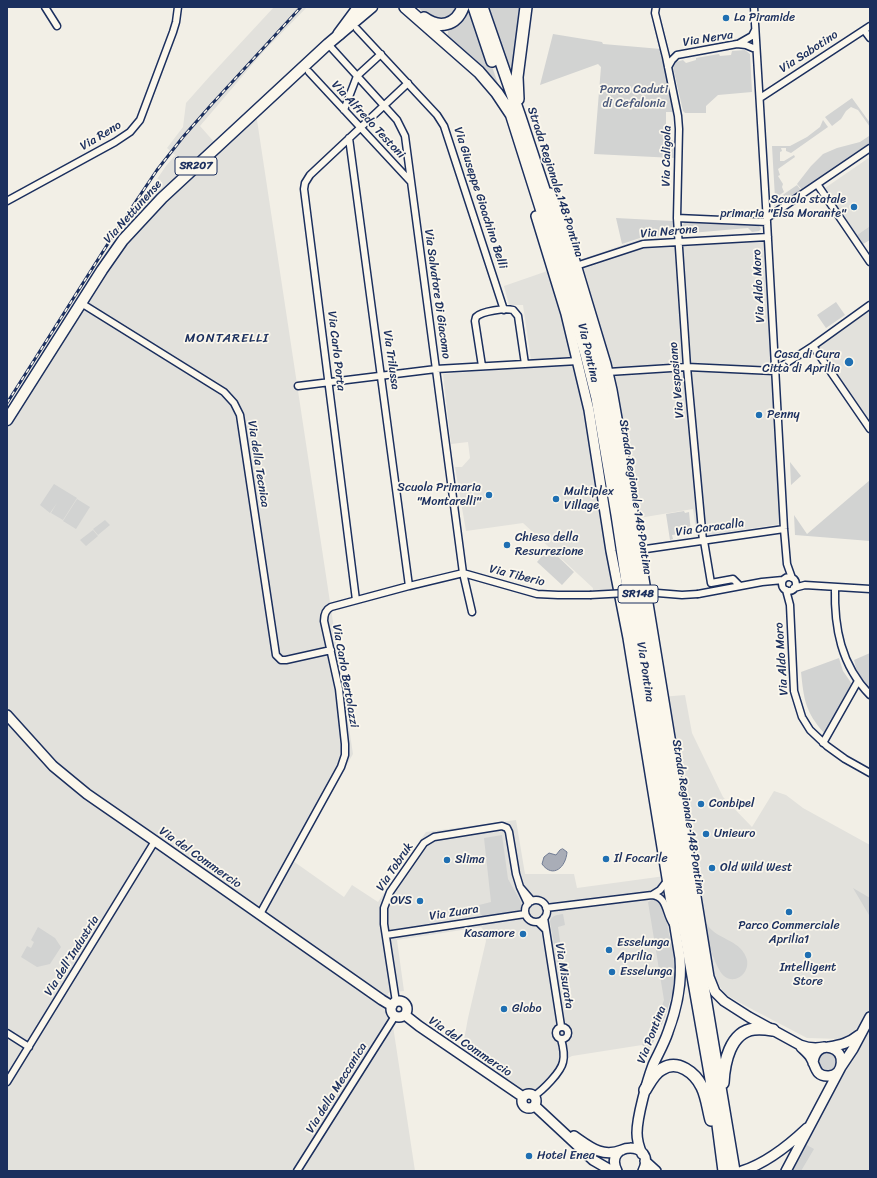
<!DOCTYPE html>
<html>
<head>
<meta charset="utf-8">
<style>
	body { margin:0 }
	#map { position:relative; width:877px; height:1178px; overflow:hidden; background:#f2efe6; font-family:Sriracha,sans-serif }
	canvas { display:block }
	.frame { position:absolute; inset:0; border:8px solid #1b2f5e; pointer-events:none }
</style>
</head>
<body>
<div id="map">
<canvas width="877" height="1178"></canvas>
<div class="frame"></div>
</div>
<script>
const ctx = document.querySelector('canvas').getContext('2d');
ctx.lineJoin = 'round';
function paint(path, color) {
  ctx.fillStyle = color;
  ctx.fill(path, 'evenodd');
}
function strokePath(path, color, width, dash) {
  ctx.strokeStyle = color;
  ctx.lineWidth = width;
  ctx.lineCap = dash ? 'butt' : 'round';
  ctx.setLineDash(dash || []);
  ctx.stroke(path);
}
function drawText(font, color, halo, rows, align = 'center') {
  ctx.font = font + ' Sriracha,sans-serif';
  ctx.lineWidth = 3.5;
  ctx.setLineDash([]);
  ctx.textBaseline = 'middle';
  ctx.strokeStyle = halo;
  ctx.fillStyle = color;
  for (const [text, x, y, turn = 0] of rows) {
    ctx.save();
    ctx.translate(x, y);
    ctx.rotate((+turn || 0) * Math.PI / 180);
    ctx.textAlign = isNaN(turn) ? turn : align;
    if (halo) ctx.strokeText(text, 0, 0);
    ctx.fillText(text, 0, 0);
    ctx.restore();
  }
}
paint(new Path2D(`
	M 274,7 L 307,7 L 263,52 L 200,126 L 215,143 L 250,111 L 257,120 L 353,754 L 293,861 L 344,897 L 352,885 L 378,902 L 426,832 L 516,820 L 525,874 L 574,874 L 577,888 L 687,873 L 661,697 L 685,695 L 692,733 L 723,797 L 752,827 L 774,791 L 786,795 L 803,808 L 870,845 L 870,1171 L 788,1171 L 859,1043 L 848,1036 L 842,1039 L 807,1038 L 744,1005 L 725,994 L 717,982 L 707,956 L 677,960 L 674,988 L 665,1017 L 650,1049 L 642,1045 L 572,1056 L 560,1062 L 546,1081 L 536,1089 L 527,1091 L 515,1088 L 462,1051 L 468,1018 L 486,941 L 485,932 L 481,927 L 397,940 L 404,991 L 388,993 L 415,1171 L 7,1171 L 7,413 L 128,221 L 166,166 L 177,153 L 175,155 L 167,148 L 183,127 L 186,103 L 210,76 Z
	M 870,157 L 870,226 L 857,235 L 825,188 Z
	M 765,233 L 780,524 L 697,537 L 693,509 L 639,518 L 652,598 L 592,599 L 593,588 L 523,523 L 466,531 L 455,467 L 462,467 L 470,458 L 468,442 L 451,444 L 443,374 L 532,367 L 523,305 L 509,305 L 504,286 L 640,239 Z
	M 870,311 L 870,422 L 818,346 Z`), '#e2e1dc');
paint(new Path2D(`
	M 418,7 L 462,7 L 447,22 L 424,14 Z
	M 468,7 L 472,7 L 499,87 L 447,38 L 449,27 Z
	M 486,7 L 526,7 L 513,81 Z
	M 553,34 L 602,42 L 603,44 L 661,49 L 674,110 L 672,112 L 666,112 L 666,140 L 672,140 L 675,142 L 674,158 L 594,154 L 601,67 L 598,64 L 540,85 Z
	M 745,50 L 750,54 L 752,92 L 718,95 L 706,106 L 706,113 L 685,113 L 683,111 L 673,67 L 676,62 L 683,60 L 686,63 L 696,60 L 696,58 L 719,54 L 720,56 L 731,55 L 732,51 Z
	M 852,98 L 870,123 L 870,127 L 858,110 L 851,107 L 846,111 L 841,119 L 832,126 L 825,117 Z
	M 823,120 L 828,127 L 791,153 L 786,151 L 786,148 L 781,148 L 782,151 L 780,152 L 780,161 L 784,161 L 794,155 L 795,157 L 778,169 L 780,175 L 778,176 L 783,184 L 782,187 L 784,192 L 775,198 L 772,146 L 790,146 L 807,137 L 820,127 Z
	M 869,136 L 870,143 L 802,190 L 797,184 L 811,166 L 823,154 L 837,148 L 860,142 Z
	M 797,185 L 801,190 L 774,206 L 774,201 Z
	M 616,218 L 673,221 L 674,232 L 672,236 L 640,238 L 622,244 Z
	M 685,222 L 759,226 L 761,229 L 759,231 L 752,232 L 748,228 L 691,233 L 691,235 L 683,235 L 682,225 Z
	M 870,226 L 870,240 L 863,244 L 857,235 Z
	M 836,302 L 845,315 L 826,328 L 817,315 Z
	M 790,462 L 801,476 L 791,485 Z
	M 870,480 L 870,541 L 795,535 L 794,515 L 807,534 Z
	M 54,484 L 77,498 L 63,520 L 51,513 L 57,503 L 50,513 L 40,505 Z
	M 77,499 L 90,507 L 76,529 L 63,521 Z
	M 684,511 L 685,513 L 689,512 L 691,532 L 672,535 L 673,539 L 670,540 L 666,514 Z
	M 105,520 L 110,525 L 98,535 L 93,529 Z
	M 93,530 L 98,536 L 86,546 L 80,540 Z
	M 549,548 L 574,572 L 562,585 L 537,562 Z
	M 870,653 L 870,688 L 857,672 L 854,660 Z
	M 839,658 L 843,671 L 852,684 L 824,733 C 805,711 804,700 801,672 Z
	M 502,835 L 508,879 L 521,902 L 522,906 L 520,910 L 481,918 L 479,905 L 491,902 L 484,838 Z
	M 853,888 L 870,898 L 869,915 Z
	M 652,900 L 655,900 L 661,903 L 665,909 L 669,935 L 677,954 L 677,960 L 674,988 L 665,1017 L 650,1049 L 642,1045 L 654,1024 L 657,1021 L 664,1000 L 648,902 Z
	M 563,914 L 565,925 L 558,927 L 561,948 L 555,949 L 550,921 C 552,915 557,915 563,914 Z
	M 704,924 L 707,924 C 715,939 739,939 746,957 C 752,971 736,986 724,976 C 715,968 706,936 704,924 Z
	M 38,927 L 55,938 L 61,947 L 50,964 L 37,967 L 21,957 L 27,946 L 31,948 L 34,942 L 31,940 Z
	M 555,952 L 561,952 L 565,975 L 561,975 L 558,969 Z
	M 829,1049 L 840,1061 L 832,1073 L 819,1070 L 816,1057 Z
	M 805,1144 L 814,1149 L 801,1171 L 790,1171 Z`), '#d2d3d2');
const water = new Path2D(`
	M 563,849 L 567,852 C 566,867 553,879 542,864 L 544,857 L 549,853 L 556,855 L 560,850 Z`);
paint(water, '#a9adb7');
strokePath(water, '#707b93', 1);
const street = new Path2D(`
	M 45,7 L 57,26
	M 656,7 L 655,13 L 666,57 L 678,116 L 679,129 L 677,218 L 767,222
	M 754,7 L 767,222 L 784,529 L 787,564 L 792,578
	M 357,29 L 437,115 L 444,126 L 504,310
	M 864,30 L 870,38
	M 328,44 L 397,120 L 405,136 L 463,573 L 472,612
	M 738,44 L 752,36 L 755,30
	M 668,67 L 672,60 L 677,55 L 737,44 L 746,45 L 753,48 L 756,48
	M 309,72 L 411,182
	M 760,98 L 870,26
	M 344,110 L 357,76 L 381,54
	M 349,138 L 409,586
	M 817,184 L 870,262
	M 7,201 L 115,142 L 130,132 L 140,120 L 173,32 L 176,22 L 178,7
	M 677,218 L 687,367 L 703,541
	M 767,218 L 870,148
	M 576,266 L 643,244 L 768,237
	M 81,303 L 224,392 L 234,403 L 240,415 L 276,655 L 281,660 L 286,660 L 331,650
	M 813,346 L 870,429
	M 482,366 L 475,321 L 476,317 C 482,311 505,308 513,310 L 518,316 L 525,364
	M 608,372 L 687,367 L 774,371 L 813,346 L 870,305
	M 298,386 L 436,369 L 578,361
	M 704,541 L 711,583 L 733,579 L 740,586
	M 639,550 L 784,529
	M782 584a7 7 0 1 1 14 0a7 7 0 1 1-14 0Z
	M 835,587 C 834,628 841,665 870,695
	M 794,588 L 805,585 L 870,589
	M 786,590 L 790,605 L 794,691 L 802,717 L 810,730 L 827,746 L 845,759 L 870,773
	M 698,594 L 762,582 L 783,580
	M 356,600 L 304,189 L 305,183 L 310,175 L 408,83
	M 823,743 L 858,681
	M 667,881 L 660,890 L 652,895 C 668,897 665,913 673,924
	M525 911a11 11 0 1 1 22 0a11 11 0 1 1-22 0Z
	M 528,904 L 520,887 L 532,901
	M 546,908 L 652,895
	M 260,914 L 341,767 L 345,755 L 345,744 L 339,689 L 324,621 C 324,615 325,610 331,607 L 409,586 L 463,573 L 537,594 L 558,595 L 590,595
	M 538,922 L 546,930 L 544,918
	M 546,930 L 561,1026
	M 386,935 L 525,914
	M 396,1002 L 384,924 L 384,908 L 390,892 L 424,843 L 434,837 L 502,826 L 507,828 L 509,832 L 516,874 L 520,887
	M556 1033a6 6 0 1 1 12 0a6 6 0 1 1-12 0Z
	M 7,1033 L 29,1047
	M 7,1082 L 155,841
	M 534,1096 C 543,1090 561,1072 563,1062 C 565,1054 563,1046 561,1039
	M 297,1171 L 395,1016`);
const secondary = new Path2D(`
	M 550,193 L 561,218 L 574,258 L 606,364 L 612,390 L 628,481 L 698,909
	M 536,216 L 566,314 L 589,410 L 611,551 L 628,638 L 680,958 C 682,983 677,1008 668,1032 C 664,1044 658,1054 653,1065 C 647,1081 637,1117 637,1133 C 637,1141 639,1147 642,1154
	M 7,715 L 53,766 L 87,794 L 155,841 L 382,1000 L 392,1006
	M 696,905 L 698,909 L 709,977 L 715,992 L 724,1001 L 749,1017 L 800,1045 C 808,1048 815,1049 824,1047
	M391 1009a8 8 0 1 1 16 0a8 8 0 1 1-16 0Z
	M 405,1015 L 419,1026 L 523,1097
	M 801,1047 C 804,1050 809,1054 811,1058 C 816,1066 815,1077 829,1076 C 844,1075 846,1052 831,1048 C 820,1045 814,1053 813,1063
	M 829,1047 C 841,1045 849,1043 859,1035
	M522 1101a7 7 0 1 1 14 0a7 7 0 1 1-14 0Z
	M 535,1106 L 593,1160 L 612,1171
	M 574,1136 C 590,1147 602,1158 622,1150
	M 645,1161 L 656,1171
	M 617,1171 C 602,1141 658,1140 643,1171
	M 742,1171 C 767,1163 788,1146 807,1128
	M 786,1171 L 841,1067 L 853,1049 L 870,1017`);
const primary = new Path2D(`
	M 7,420 L 102,270 L 123,240 L 162,198 L 328,44 L 372,7`);
const highway = new Path2D(`
	M 405,7 L 479,72 L 497,93 L 511,114
	M 474,7 L 492,61
	M 482,7 L 520,117 L 559,235 L 579,299 L 601,381 L 620,480 L 658,716 L 734,1171
	M 424,18 C 439,29 456,26 463,7
	M 339,34 L 359,7
	M 518,99 L 517,77 L 526,7
	M 509,107 L 571,303 L 586,354 L 597,398 L 617,515 L 634,628 L 665,816 L 715,1102 L 724,1171
	M 723,1083 C 724,1063 730,1032 754,1029 C 761,1028 767,1029 773,1030
	M 645,1090 C 650,1082 654,1073 662,1069 C 678,1059 695,1073 702,1087 C 707,1097 708,1109 711,1120`);
strokePath(street, '#1b2f5e', 9);
strokePath(secondary, '#1b2f5e', 12);
strokePath(primary, '#1b2f5e', 13);
strokePath(highway, '#1b2f5e', 14);
strokePath(street, '#fbf7ec', 6);
strokePath(secondary, '#fbf7ec', 9);
strokePath(primary, '#fbf7ec', 10);
strokePath(highway, '#fbf7ec', 11);
const rail = new Path2D(`
	M 7,403 L 116,231 L 157,170 L 183,137 L 211,105 L 301,7`);
strokePath(rail, '#1b2f5e', 3);
strokePath(rail, '#fbf7ec', 1.5, [4.5]);
const streetBridge = new Path2D(`
	M 590,595 L 645,592 L 682,595 L 698,594`);
strokePath(streetBridge, '#1b2f5e', 9, []);
strokePath(streetBridge, '#fbf7ec', 6);
for (const [x, y, r, color] of [
	[726,18,4,"#1f6fb2"],
	[854,207,4,"#1f6fb2"],
	[849,362,5,"#1f6fb2"],
	[759,415,4,"#1f6fb2"],
	[489,495,4,"#1f6fb2"],
	[556,499,4,"#1f6fb2"],
	[507,545,4,"#1f6fb2"],
	[701,804,4,"#1f6fb2"],
	[706,834,4,"#1f6fb2"],
	[606,859,4,"#1f6fb2"],
	[447,860,4,"#1f6fb2"],
	[712,868,4,"#1f6fb2"],
	[420,901,4,"#1f6fb2"],
	[789,912,4,"#1f6fb2"],
	[523,934,4,"#1f6fb2"],
	[609,950,4,"#1f6fb2"],
	[808,955,4,"#1f6fb2"],
	[612,972,4,"#1f6fb2"],
	[504,1009,4,"#1f6fb2"],
	[529,1156,4,"#1f6fb2"]
]) {
  const dot = new Path2D();
  dot.arc(x, y, r, 0, 2 * Math.PI);
  ctx.fillStyle = color;
  ctx.fill(dot);
  strokePath(dot, '#fbf7ec', 1.5);
}
for (const [x, y, w] of [
	[196,166,42],
	[638,594,40]
]) {
  const box = new Path2D();
  box.roundRect(x - w / 2, y - 9, w, 18, 3);
  ctx.fillStyle = '#fbf7ec';
  ctx.fill(box);
  strokePath(box, '#1b2f5e', 1);
}
drawText('bold 11px', '#1b2f5e', null, [
	["SR207",196,166],
	["SR148",638,594]
]);
drawText('12px', '#1b2f5e', '#fbf7ec', [
	["La Piramide",734,18],
	["Scuola statale",846,200,"right"],
	["primaria \"Elsa Morante\"",846,214,"right"],
	["Casa di Cura",840,355,"right"],
	["Città di Aprilia",840,369,"right"],
	["Penny",767,415],
	["Scuola Primaria",481,488,"right"],
	["\"Montarelli\"",481,502,"right"],
	["Multiplex",564,492],
	["Village",564,506],
	["Chiesa della",515,538],
	["Resurrezione",515,552],
	["Conbipel",709,804],
	["Unieuro",714,834],
	["Il Focarile",614,859],
	["Slima",455,860],
	["Old Wild West",720,868],
	["OVS",412,901,"right"],
	["Parco Commerciale",789,926,"center"],
	["Aprilia1",789,940,"center"],
	["Kasamore",515,934,"right"],
	["Esselunga",617,943],
	["Aprilia",617,957],
	["Intelligent",808,968,"center"],
	["Store",808,982,"center"],
	["Esselunga",620,972],
	["Globo",512,1009],
	["Hotel Enea",537,1156]
], 'left');
drawText('12px', '#1b2f5e', '#fbf7ec', [
	["Via Nerva",708,39,-9],
	["Via Sabotino",809,52,-33],
	["Via Alfredo Testoni",368,120,47],
	["Via Reno",101,136,-31],
	["Via Caligola",667,156,-89],
	["Strada Regionale 148 Pontina",555,182,72],
	["Via Giuseppe Gioachino Belli",480,198,72],
	["Via Nettunense",133,212,-48],
	["Via Nerone",669,232,-5],
	["Via Aldo Moro",759,286,-93],
	["Via Salvatore Di Giacomo",437,294,82],
	["Via Carlo Porta",336,351,83],
	["Via Pontina",588,353,77],
	["Via Trilussa",391,360,82],
	["Via Vespasiano",677,380,-95],
	["Via della Tecnica",258,464,81],
	["Strada Regionale 148 Pontina",635,497,81],
	["Via Caracalla",710,528,-8],
	["Via Tiberio",517,576,14],
	["Via Aldo Moro",782,659,-94],
	["Via Pontina",645,672,81],
	["Via Carlo Bertolazzi",345,676,80],
	["Strada Regionale 148 Pontina",688,817,81],
	["Via del Commercio",200,858,35],
	["Via Tobruk",395,867,-56],
	["Via Zuara",454,913,-9],
	["Via dell'Industria",72,956,-58],
	["Via Misurata",564,976,81],
	["Via Pontina",652,1035,-69],
	["Via del Commercio",470,1047,34],
	["Via della Meccanica",337,1088,-58]
]);
drawText('12px', '#49587b', '#fbf7ec', [
	["Parco Caduti",634,90],
	["di Cefalonia",634,104]
]);
ctx.letterSpacing = '1px';
drawText('13px', '#1b2f5e', '#fbf7ec', [
	["MONTARELLI",227,339]
]);
ctx.letterSpacing = '0px';
</script>
</body>
</html>
